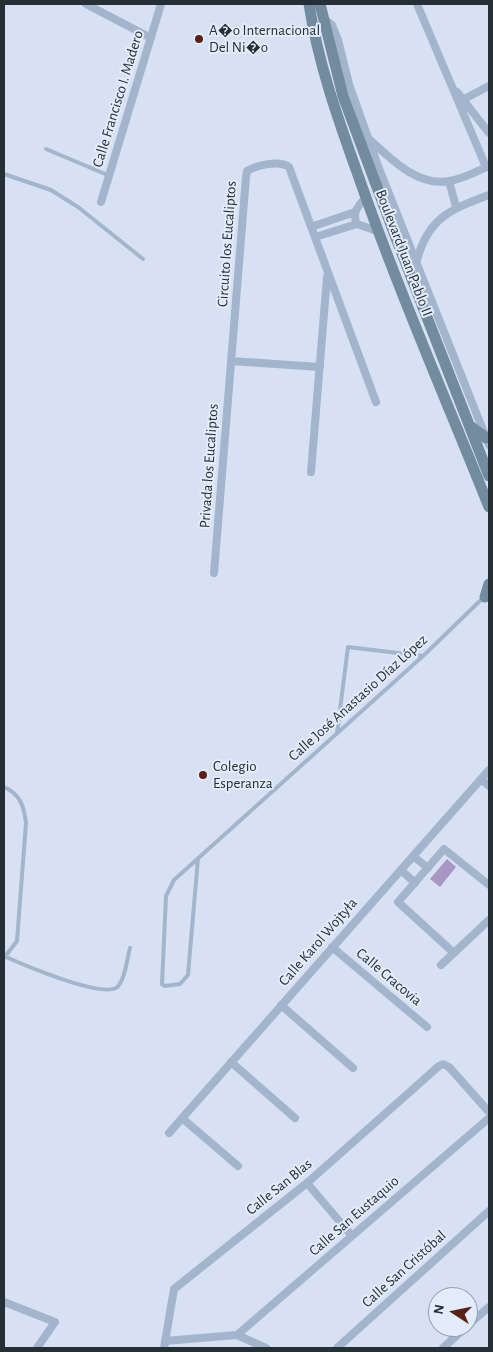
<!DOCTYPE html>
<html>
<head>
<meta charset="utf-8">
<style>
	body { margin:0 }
	#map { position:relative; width:493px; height:1352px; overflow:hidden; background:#d7e1f3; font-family:"Alegreya Sans",sans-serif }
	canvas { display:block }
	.frame { position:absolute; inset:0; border:5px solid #252f36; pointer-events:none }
	.north { position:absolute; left:428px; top:1287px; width:50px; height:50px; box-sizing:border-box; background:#e3ecfa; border:1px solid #97a0ac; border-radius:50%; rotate:281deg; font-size:14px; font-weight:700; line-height:20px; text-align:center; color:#252f36 }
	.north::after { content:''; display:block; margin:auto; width:18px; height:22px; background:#5a2217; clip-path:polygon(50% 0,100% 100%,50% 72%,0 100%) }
</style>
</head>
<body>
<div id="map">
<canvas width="493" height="1352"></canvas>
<div class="frame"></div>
<div class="north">N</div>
</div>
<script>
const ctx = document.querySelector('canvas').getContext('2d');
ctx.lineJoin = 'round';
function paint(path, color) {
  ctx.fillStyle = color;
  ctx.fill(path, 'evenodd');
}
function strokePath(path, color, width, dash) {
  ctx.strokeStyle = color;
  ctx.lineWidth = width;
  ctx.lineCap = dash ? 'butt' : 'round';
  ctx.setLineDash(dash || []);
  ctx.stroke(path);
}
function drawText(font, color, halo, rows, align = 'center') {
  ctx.font = font + ' "Alegreya Sans",sans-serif';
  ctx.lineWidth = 4;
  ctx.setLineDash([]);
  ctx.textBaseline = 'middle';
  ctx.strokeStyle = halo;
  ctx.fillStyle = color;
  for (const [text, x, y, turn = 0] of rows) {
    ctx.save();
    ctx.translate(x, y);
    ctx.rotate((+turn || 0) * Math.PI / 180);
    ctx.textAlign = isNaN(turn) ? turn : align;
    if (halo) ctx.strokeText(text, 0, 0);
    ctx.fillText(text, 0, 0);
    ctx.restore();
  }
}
paint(new Path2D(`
	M 447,859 L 456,867 L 440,887 L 430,879 Z`), '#a996c3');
strokePath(new Path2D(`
	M 46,149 L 110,176
	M 4,174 L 51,190 L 78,207 L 143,259
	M 337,733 L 348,647 L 423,656
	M 4,787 C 20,794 24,806 26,823 L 17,941 L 4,958
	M 198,858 L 188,975 L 180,984 L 165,986 L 162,984 L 166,896 L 174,880 L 423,656 L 484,597
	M 6,957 C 24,965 99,997 116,988 C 125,982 127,958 130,948`), '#a2b5cc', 4);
strokePath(new Path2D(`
	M 86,4 L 151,38
	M 417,4 L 486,167
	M 323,18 L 332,25 L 338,40 L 349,84 L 378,166 L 489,445
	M 457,92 L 489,133
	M 464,99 L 489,86
	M 370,140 C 391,159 418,187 449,181 C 463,179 477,171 489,166
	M 449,181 L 456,207
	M 366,197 C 359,206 351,212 357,224 L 377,231
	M 101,202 L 161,4
	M 311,227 L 355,212
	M 315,237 L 357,224
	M 417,260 C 428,218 451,209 489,195
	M 231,361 L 320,367
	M 311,472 L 327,277
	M 214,573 L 246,177 L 247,171 C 257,165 279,160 289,167 L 376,402
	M 481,779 L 489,786
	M 413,856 L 428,868
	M 401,870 L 415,883
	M 332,947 L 427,1027
	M 454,953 L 398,902 L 444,849 L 489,885
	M 441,965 L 489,920
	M 281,1005 L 353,1068
	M 231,1062 L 295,1118
	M 182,1118 L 238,1166
	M 169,1133 L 489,770
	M 307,1183 L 352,1236
	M 4,1302 L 55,1322 L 37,1348
	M 468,1325 L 489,1307
	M 237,1335 L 489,1118
	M 165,1341 L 237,1335 L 266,1348
	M 164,1348 L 174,1289 L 307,1183 L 439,1066 L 443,1064 L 449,1067 L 489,1112
	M 337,1348 L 489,1211
	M 443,1348 L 466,1327`), '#a2b5cc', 8);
strokePath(new Path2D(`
	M 309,4 C 318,63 338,119 358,175 C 397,287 445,397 489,507
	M 320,4 L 343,96 L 396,238 L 489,476
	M 470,426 L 486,438
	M 485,597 L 489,584`), '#738b9f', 11);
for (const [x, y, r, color] of [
	[199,39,5,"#5a2217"],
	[203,775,5,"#5a2217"]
]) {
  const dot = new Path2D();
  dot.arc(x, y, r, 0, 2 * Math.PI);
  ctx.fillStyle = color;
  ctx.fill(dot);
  strokePath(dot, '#e3ecfa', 2);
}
drawText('15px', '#252f36', '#e3ecfa', [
	["A�o Internacional",209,30],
	["Del Ni�o",209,47],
	["Colegio",213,766],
	["Esperanza",213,783]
], 'left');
drawText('15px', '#252f36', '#e3ecfa', [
	["Calle Francisco I. Madero",118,99,-73],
	["Circuito los Eucaliptos",227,244,-86],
	["Boulevard Juan Pablo II",404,253,69],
	["Privada los Eucaliptos",209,466,-86],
	["Calle José Anastasio Díaz López",358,698,-42],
	["Calle Karol Wojtyła",318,942,-49],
	["Calle Cracovia",389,977,40],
	["Calle San Blas",279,1187,-39],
	["Calle San Eustaquio",354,1216,-41],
	["Calle San Cristóbal",404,1269,-42]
]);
</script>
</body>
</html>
